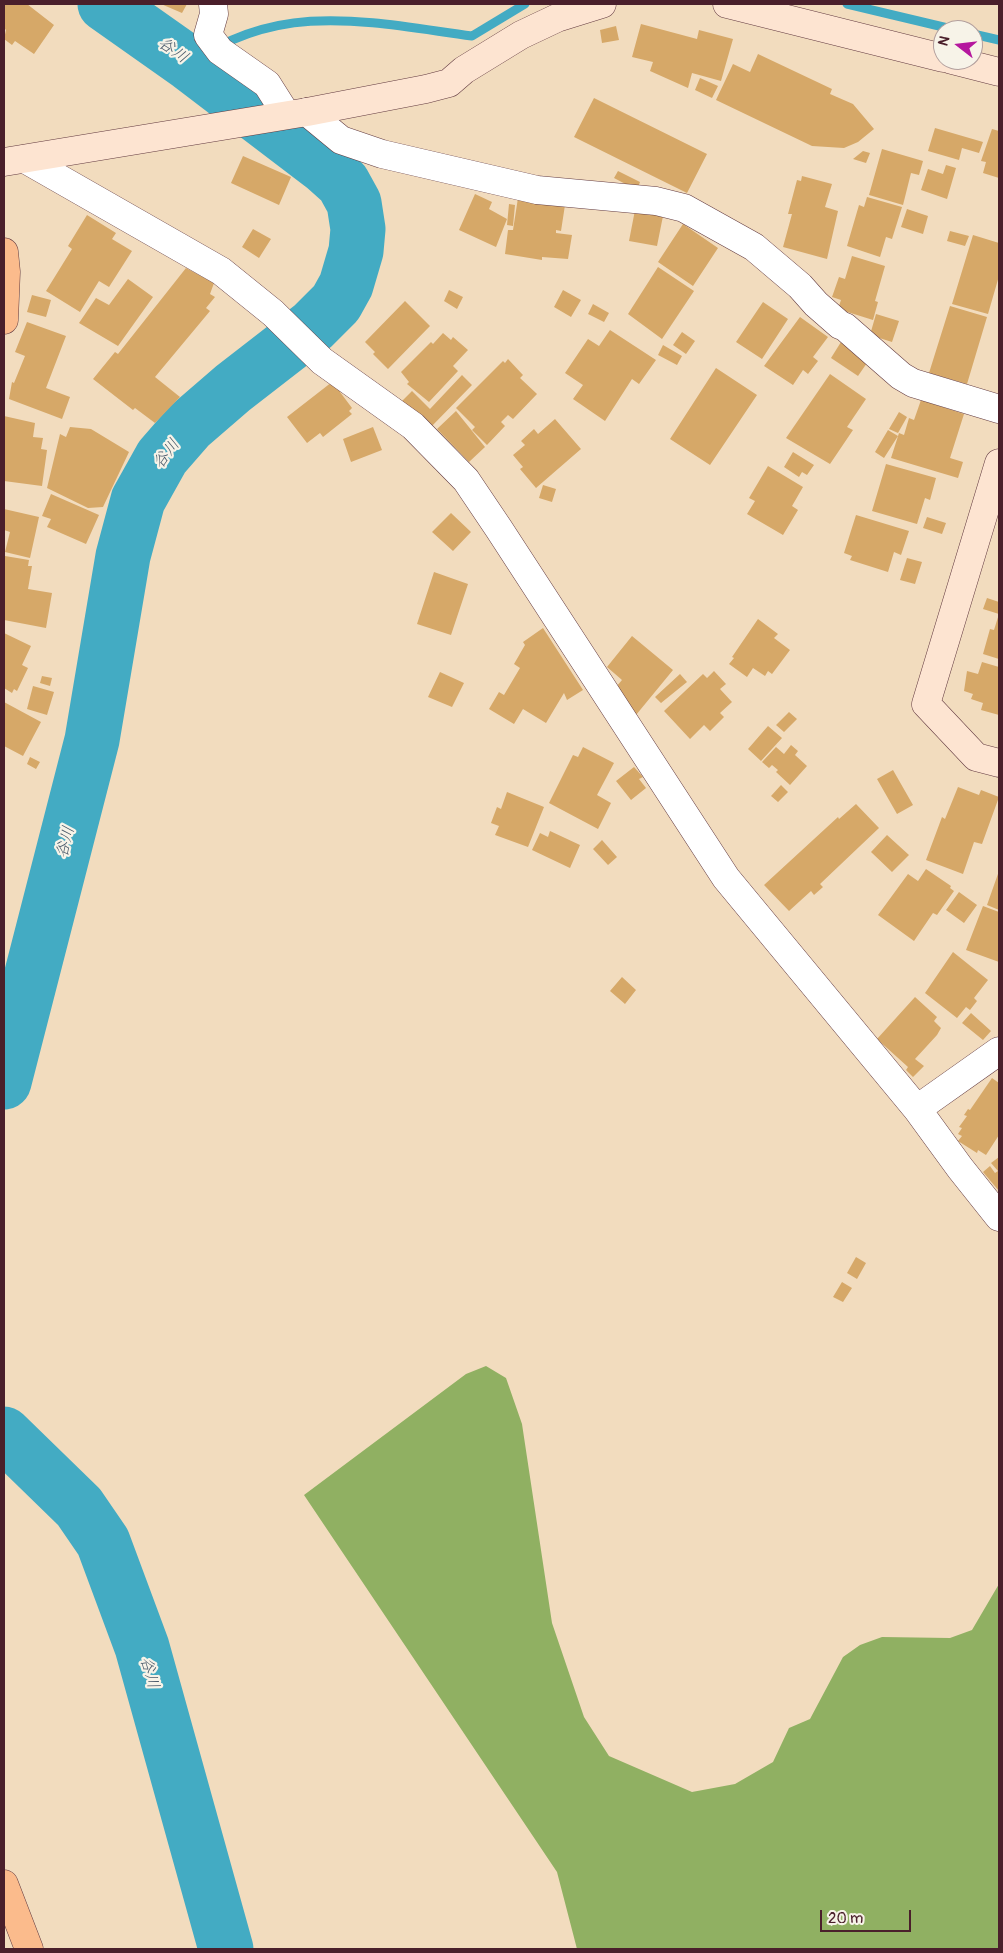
<!DOCTYPE html>
<html>
<head>
<meta charset="utf-8">
<style>
	body { margin:0 }
	#map { position:relative; width:1003px; height:1953px; overflow:hidden; background:#f2dcbe; font-family:Pangolin,sans-serif }
	canvas { display:block }
	.frame { position:absolute; inset:0; border:5px solid #4a1f2b; pointer-events:none }
	.north { position:absolute; left:933px; top:20px; width:50px; height:50px; box-sizing:border-box; background:#f7f3e8; border:1px solid #b29e9c; border-radius:50%; rotate:286deg; font-size:14px; font-weight:700; line-height:20px; text-align:center; color:#4a1f2b }
	.north::after { content:''; display:block; margin:auto; width:18px; height:22px; background:#b5179e; clip-path:polygon(50% 0,100% 100%,50% 72%,0 100%) }
	.scale { position:absolute; left:820px; top:1910px; width:91px; height:22px; box-sizing:border-box; border:2px solid #4a1f2b; border-top:0; padding-left:6px; font-size:15px; line-height:18px; white-space:nowrap; color:#4a1f2b; -webkit-text-stroke:4px #f7f3e8; paint-order:stroke }
</style>
</head>
<body>
<div id="map">
<canvas width="1003" height="1953"></canvas>
<div class="frame"></div>
<div class="north">N</div>
<div class="scale">20 m</div>
</div>
<script>
const ctx = document.querySelector('canvas').getContext('2d');
ctx.lineJoin = 'round';
function paint(path, color) {
  ctx.fillStyle = color;
  ctx.fill(path, 'evenodd');
}
function strokePath(path, color, width, dash) {
  ctx.strokeStyle = color;
  ctx.lineWidth = width;
  ctx.lineCap = dash ? 'butt' : 'round';
  ctx.setLineDash(dash || []);
  ctx.stroke(path);
}
function drawText(font, color, halo, rows, align = 'center') {
  ctx.font = font + ' Pangolin,"Klee One",sans-serif';
  ctx.lineWidth = 4.5;
  ctx.setLineDash([]);
  ctx.textBaseline = 'middle';
  ctx.strokeStyle = halo;
  ctx.fillStyle = color;
  for (const [text, x, y, turn = 0] of rows) {
    ctx.save();
    ctx.translate(x, y);
    ctx.rotate((+turn || 0) * Math.PI / 180);
    ctx.textAlign = isNaN(turn) ? turn : align;
    if (halo) ctx.strokeText(text, 0, 0);
    ctx.fillText(text, 0, 0);
    ctx.restore();
  }
}
paint(new Path2D(`
	M 486,1366 L 506,1378 L 522,1424 L 552,1623 L 584,1717 L 609,1756 L 692,1792 L 735,1784 L 773,1762 L 789,1728 L 810,1719 L 843,1657 L 860,1645 L 882,1637 L 950,1638 L 972,1630 L 999,1584 L 999,1949 L 577,1949 L 557,1872 L 304,1495 L 466,1374 Z`), '#90b062');
strokePath(new Path2D(`
	M 847,4 L 956,30
	M 973,34 L 999,40
	M 190,64 C 280,0 367,22 472,36 L 525,4`), '#43abc3', 9);
strokePath(new Path2D(`
	M 4,1082 L 92,740 L 123,556 L 138,500 L 162,457 L 189,426 L 233,388 L 313,326 L 336,303 L 346,285 L 356,251 L 358,229 L 354,203 L 343,183 L 324,166 L 190,64 L 105,4
	M 4,1434 L 79,1507 L 103,1542 L 142,1647 L 226,1949`), '#43abc3', 55);
paint(new Path2D(`
	M 4,4 L 27,4 L 54,25 L 34,54 L 15,41 L 12,45 L 4,39 L 6,30 L 4,28 Z
	M 161,4 L 187,4 L 182,13 Z
	M 641,24 L 697,39 L 699,30 L 733,39 L 721,81 L 692,73 L 688,88 L 650,71 L 653,62 L 632,57 Z
	M 616,26 L 619,40 L 602,43 L 600,30 Z
	M 758,54 L 832,89 L 830,94 L 853,104 L 874,129 L 858,142 L 844,148 L 812,146 L 716,100 L 733,64 L 750,72 Z
	M 700,78 L 718,86 L 712,98 L 695,90 Z
	M 594,98 L 707,154 L 687,193 L 574,137 Z
	M 935,128 L 983,142 L 979,153 L 962,148 L 959,160 L 928,151 Z
	M 992,129 L 999,131 L 999,178 L 983,173 L 986,162 L 981,161 Z
	M 882,149 L 923,161 L 919,175 L 911,173 L 903,205 L 869,195 Z
	M 863,151 L 870,153 L 866,163 L 853,159 Z
	M 243,156 L 291,177 L 279,205 L 231,183 Z
	M 946,165 L 956,168 L 947,199 L 921,190 L 928,169 L 943,174 Z
	M 618,171 L 640,182 L 637,190 L 614,178 Z
	M 802,176 L 832,184 L 825,207 L 838,211 L 827,259 L 783,247 L 792,214 L 788,214 L 797,180 L 801,181 Z
	M 475,194 L 492,202 L 489,209 L 507,219 L 496,247 L 459,230 Z
	M 867,197 L 902,207 L 892,239 L 886,237 L 880,257 L 847,246 L 859,205 L 864,207 Z
	M 518,198 L 565,205 L 561,231 L 556,230 L 556,233 L 572,235 L 568,259 L 542,257 L 542,260 L 505,254 L 508,230 L 513,230 Z
	M 509,204 L 515,205 L 513,226 L 507,225 Z
	M 907,209 L 928,216 L 923,234 L 901,227 Z
	M 635,210 L 663,216 L 657,246 L 629,241 Z
	M 87,215 L 116,233 L 112,239 L 132,251 L 109,287 L 99,281 L 80,312 L 46,291 L 72,249 L 68,246 Z
	M 683,224 L 718,248 L 693,286 L 658,262 Z
	M 253,229 L 271,239 L 259,258 L 242,247 Z
	M 950,231 L 969,236 L 965,246 L 947,241 Z
	M 973,235 L 999,243 L 999,276 L 988,314 L 952,304 Z
	M 852,256 L 885,266 L 875,301 L 878,302 L 873,320 L 838,309 L 841,300 L 832,297 L 839,277 L 845,279 Z
	M 658,267 L 694,291 L 662,339 L 628,314 Z
	M 186,268 L 214,283 L 210,294 L 215,297 L 206,308 L 210,311 L 155,377 L 180,397 L 155,423 L 135,408 L 133,410 L 93,379 L 115,352 L 118,354 Z
	M 128,279 L 153,297 L 118,346 L 79,323 L 96,298 L 109,305 Z
	M 449,290 L 463,297 L 457,309 L 444,301 Z
	M 563,290 L 581,300 L 571,317 L 554,307 Z
	M 32,295 L 51,300 L 46,317 L 27,312 Z
	M 405,301 L 430,326 L 388,369 L 373,354 L 375,352 L 365,342 Z
	M 763,302 L 788,319 L 762,359 L 736,342 Z
	M 593,304 L 609,313 L 604,322 L 588,314 Z
	M 950,306 L 987,317 L 967,384 L 929,373 Z
	M 876,314 L 899,321 L 892,342 L 870,335 Z
	M 800,317 L 828,337 L 813,357 L 818,361 L 808,374 L 803,370 L 793,385 L 764,366 Z
	M 27,322 L 66,336 L 46,388 L 70,397 L 62,419 L 9,399 L 12,382 L 14,383 L 25,356 L 15,352 Z
	M 610,330 L 656,360 L 639,384 L 632,379 L 605,421 L 573,399 L 583,385 L 565,373 L 588,339 L 599,346 Z
	M 682,332 L 695,341 L 686,354 L 673,345 Z
	M 443,333 L 451,340 L 453,337 L 468,350 L 453,366 L 458,371 L 429,402 L 407,384 L 409,382 L 401,372 L 431,342 L 433,344 Z
	M 841,342 L 869,360 L 858,376 L 831,358 Z
	M 663,345 L 682,356 L 677,365 L 658,355 Z
	M 508,359 L 523,375 L 520,378 L 537,394 L 513,419 L 508,415 L 501,422 L 505,426 L 487,445 L 472,430 L 475,427 L 456,408 L 503,361 L 505,363 Z
	M 716,368 L 757,395 L 710,465 L 670,439 Z
	M 830,374 L 866,399 L 847,427 L 853,430 L 830,464 L 786,438 Z
	M 462,375 L 472,385 L 430,428 L 402,401 L 412,391 L 430,409 Z
	M 332,382 L 342,391 L 340,392 L 352,408 L 349,411 L 352,414 L 323,437 L 320,433 L 307,443 L 287,417 Z
	M 921,400 L 964,414 L 950,458 L 963,462 L 958,478 L 891,458 L 899,433 L 904,435 L 909,418 L 914,420 Z
	M 456,411 L 485,447 L 469,462 L 437,429 Z
	M 899,412 L 907,417 L 898,433 L 889,429 Z
	M 4,416 L 35,423 L 33,437 L 43,438 L 41,449 L 47,450 L 42,486 L 4,481 Z
	M 555,419 L 581,449 L 536,488 L 520,469 L 523,467 L 513,455 L 525,445 L 521,441 L 534,429 L 538,434 Z
	M 70,427 L 91,429 L 129,452 L 103,507 L 88,508 L 47,488 L 60,434 L 66,437 Z
	M 373,427 L 382,450 L 351,462 L 343,439 Z
	M 888,430 L 898,436 L 884,458 L 875,452 Z
	M 793,452 L 814,465 L 807,475 L 802,472 L 799,477 L 784,467 Z
	M 886,464 L 936,478 L 930,500 L 925,498 L 917,524 L 872,511 Z
	M 768,466 L 803,487 L 792,506 L 798,510 L 783,535 L 747,514 L 755,501 L 749,498 Z
	M 543,485 L 556,489 L 552,502 L 539,498 Z
	M 51,494 L 99,515 L 86,544 L 47,527 L 51,519 L 42,516 Z
	M 4,509 L 39,517 L 30,558 L 5,552 L 10,532 L 4,530 Z
	M 451,513 L 471,532 L 453,551 L 432,532 Z
	M 856,515 L 909,531 L 901,555 L 894,552 L 888,572 L 850,560 L 852,556 L 844,553 Z
	M 927,517 L 946,523 L 942,534 L 923,528 Z
	M 5,556 L 29,560 L 28,566 L 32,566 L 28,589 L 52,593 L 46,628 L 4,620 Z
	M 907,558 L 922,562 L 915,584 L 900,580 Z
	M 434,572 L 468,584 L 451,635 L 417,624 Z
	M 987,598 L 999,602 L 999,614 L 983,609 Z
	M 999,614 L 999,659 L 983,654 L 990,629 L 994,630 Z
	M 758,619 L 778,634 L 774,638 L 790,650 L 772,674 L 768,671 L 765,676 L 753,668 L 747,677 L 729,664 L 734,658 L 732,657 Z
	M 543,628 L 583,690 L 567,700 L 564,693 L 546,723 L 523,709 L 514,724 L 489,709 L 499,692 L 504,695 L 520,668 L 514,664 L 525,645 L 523,642 Z
	M 4,633 L 31,646 L 22,665 L 28,668 L 17,691 L 14,689 L 12,693 L 4,688 Z
	M 632,636 L 673,670 L 636,715 L 616,687 L 622,680 L 607,667 Z
	M 982,662 L 999,667 L 999,715 L 981,710 L 983,703 L 971,699 L 973,694 L 964,691 L 967,671 L 978,674 Z
	M 714,671 L 726,684 L 720,689 L 732,702 L 720,713 L 724,717 L 710,731 L 704,725 L 690,739 L 664,711 L 703,674 L 707,678 Z
	M 440,672 L 464,683 L 452,707 L 428,697 Z
	M 680,674 L 687,682 L 661,703 L 655,697 Z
	M 42,676 L 52,678 L 50,686 L 40,683 Z
	M 33,686 L 54,692 L 47,715 L 27,709 Z
	M 4,702 L 41,722 L 23,756 L 4,746 Z
	M 789,712 L 797,719 L 784,732 L 776,725 Z
	M 768,726 L 782,738 L 761,761 L 748,749 Z
	M 791,745 L 798,751 L 795,755 L 807,766 L 790,785 L 776,772 L 778,770 L 772,765 L 769,768 L 762,762 L 776,747 L 784,754 Z
	M 583,747 L 614,763 L 597,795 L 611,803 L 598,829 L 549,803 L 573,755 L 578,757 Z
	M 30,757 L 40,762 L 36,769 L 27,764 Z
	M 634,767 L 643,777 L 639,779 L 646,788 L 631,800 L 616,781 Z
	M 893,770 L 913,805 L 897,814 L 877,779 Z
	M 781,785 L 788,792 L 778,802 L 771,796 Z
	M 958,787 L 979,795 L 981,790 L 999,797 L 982,844 L 974,842 L 963,874 L 926,860 L 942,817 L 945,819 Z
	M 507,792 L 544,807 L 528,847 L 495,835 L 499,826 L 491,823 L 497,807 L 501,809 Z
	M 856,804 L 879,828 L 820,884 L 823,887 L 814,895 L 811,891 L 789,911 L 764,885 L 838,817 L 839,819 Z
	M 550,831 L 580,845 L 570,868 L 532,850 L 540,833 L 548,837 Z
	M 887,835 L 909,855 L 892,872 L 871,852 Z
	M 602,840 L 617,857 L 608,865 L 593,849 Z
	M 926,869 L 951,886 L 950,888 L 954,891 L 937,915 L 933,913 L 914,941 L 878,915 L 908,874 L 918,881 Z
	M 999,871 L 999,910 L 987,905 Z
	M 959,892 L 977,905 L 964,923 L 946,910 Z
	M 983,906 L 999,912 L 999,962 L 966,950 Z
	M 953,952 L 988,980 L 974,998 L 977,1001 L 970,1010 L 966,1007 L 957,1018 L 925,993 Z
	M 622,977 L 636,990 L 625,1004 L 610,991 Z
	M 915,997 L 937,1017 L 934,1021 L 941,1028 L 937,1035 L 915,1059 L 924,1066 L 913,1077 L 906,1070 L 908,1067 L 877,1039 Z
	M 971,1013 L 991,1031 L 983,1040 L 962,1023 Z
	M 992,1078 L 999,1083 L 999,1135 L 986,1155 L 978,1150 L 977,1153 L 958,1141 L 962,1136 L 958,1134 L 962,1128 L 959,1127 L 967,1116 L 964,1115 L 968,1109 L 970,1110 Z
	M 999,1157 L 999,1191 L 983,1172 L 990,1166 L 995,1173 L 998,1171 L 991,1163 Z
	M 856,1257 L 866,1263 L 857,1279 L 847,1273 Z
	M 842,1282 L 852,1288 L 843,1302 L 833,1297 Z`), '#d6a868');
const street = new Path2D(`
	M 213,4 L 214,14 L 208,35 L 220,51 L 267,84 L 286,114
	M 307,112 L 341,140 L 382,154 L 537,190 L 656,201 L 684,208 L 754,247 L 800,286 L 816,304 L 840,325 L 845,327 L 901,376 L 913,383 L 999,409
	M 25,159 L 221,271 L 273,313 L 322,361 L 413,426 L 466,480 L 499,529 L 726,878 L 917,1109 L 960,1168 L 999,1217
	M 917,1109 L 999,1051`);
const secondary = new Path2D(`
	M 727,4 L 943,58
	M 952,60 L 999,72
	M 4,162 L 307,112 L 426,89 L 449,83 L 464,70 L 521,35 L 557,18 L 602,4
	M 999,463 L 926,704 L 976,757 L 999,763`);
const primary = new Path2D(`
	M 4,252 L 6,272 L 4,320
	M 4,1884 L 29,1949`);
strokePath(street, '#633b41', 29);
strokePath(secondary, '#633b41', 29);
strokePath(primary, '#633b41', 29);
strokePath(street, '#fff', 28);
strokePath(secondary, '#fde4d1', 28);
strokePath(primary, '#fbbb8c', 28);
drawText('italic 16px', '#475768', '#f7f3e8', [
	["谷川",173,51,35],
	["谷川",167,454,-53],
	["谷川",66,842,-76],
	["谷川",149,1673,75]
]);
</script>
</body>
</html>
